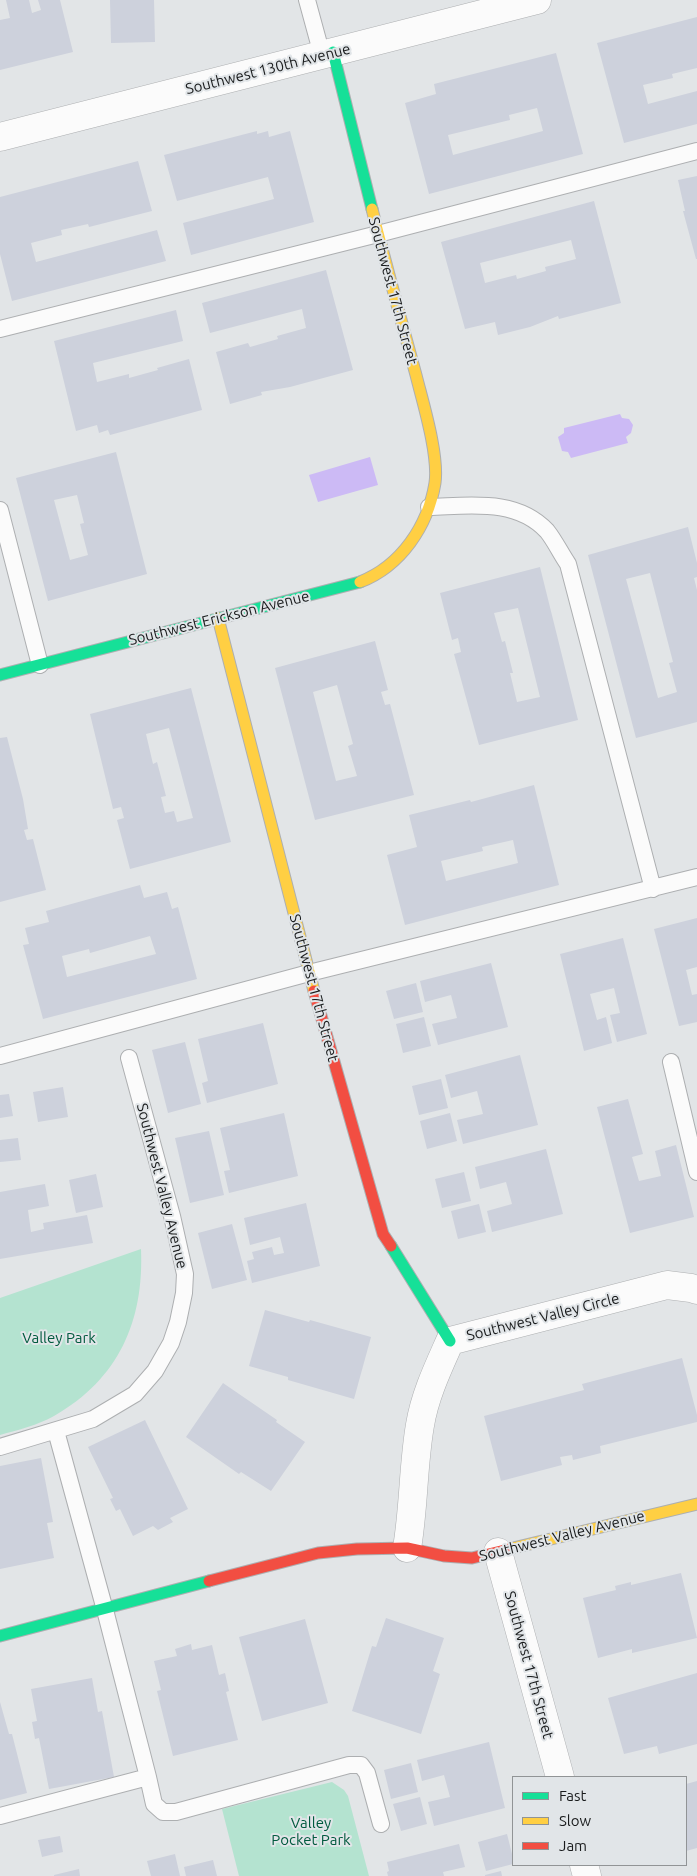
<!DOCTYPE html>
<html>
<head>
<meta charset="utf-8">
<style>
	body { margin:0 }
	#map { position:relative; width:697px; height:1876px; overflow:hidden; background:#e2e5e7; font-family:Ubuntu,sans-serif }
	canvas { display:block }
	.legend { position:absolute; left:512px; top:1776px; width:175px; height:90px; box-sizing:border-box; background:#e1e5e8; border:1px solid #919496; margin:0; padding:6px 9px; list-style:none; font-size:15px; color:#191b1c }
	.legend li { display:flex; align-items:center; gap:10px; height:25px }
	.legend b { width:25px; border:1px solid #919496 }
</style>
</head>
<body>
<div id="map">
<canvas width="697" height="1876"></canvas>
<ul class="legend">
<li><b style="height:6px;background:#16e098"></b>Fast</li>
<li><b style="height:6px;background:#ffcf43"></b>Slow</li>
<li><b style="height:6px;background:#f24e42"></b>Jam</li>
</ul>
</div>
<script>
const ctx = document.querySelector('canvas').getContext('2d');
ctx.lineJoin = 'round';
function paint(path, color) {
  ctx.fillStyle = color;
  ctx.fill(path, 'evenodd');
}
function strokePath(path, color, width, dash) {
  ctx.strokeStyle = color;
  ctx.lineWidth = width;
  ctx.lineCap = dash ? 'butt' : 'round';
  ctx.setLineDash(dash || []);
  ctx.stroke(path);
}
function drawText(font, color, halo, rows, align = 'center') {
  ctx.font = font + ' Ubuntu,sans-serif';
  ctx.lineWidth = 4;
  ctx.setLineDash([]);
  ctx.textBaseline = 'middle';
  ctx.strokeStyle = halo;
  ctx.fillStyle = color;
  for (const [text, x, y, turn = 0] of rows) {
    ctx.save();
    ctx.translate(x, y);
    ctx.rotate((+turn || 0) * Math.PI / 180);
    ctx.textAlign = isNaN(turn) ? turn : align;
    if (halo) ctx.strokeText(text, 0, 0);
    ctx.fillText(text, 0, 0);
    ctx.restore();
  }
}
paint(new Path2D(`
	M 141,1249 C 144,1321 119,1379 54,1416 C 38,1425 18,1430 0,1435 L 0,1298 Z
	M 332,1782 L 344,1790 L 348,1796 L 369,1876 L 239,1876 L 222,1809 Z`), '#b4e3d0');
paint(new Path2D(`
	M 620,414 L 622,418 L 629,419 L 633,425 L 631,433 L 626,437 L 628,443 L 571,458 L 568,452 L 562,451 L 558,437 L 564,433 L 564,428 Z
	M 370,457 L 378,485 L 318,502 L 309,475 Z`), '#ccbaf5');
paint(new Path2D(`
	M 6,0 L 29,0 L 32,13 L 41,10 L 38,0 L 60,0 L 73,52 L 0,70 L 0,20 L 10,18 Z
	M 110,0 L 154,0 L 155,42 L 111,43 Z
	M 697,17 L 697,68 L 672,74 L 673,78 L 643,85 L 648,104 L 697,91 L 697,124 L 624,143 L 597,43 Z
	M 556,53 L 583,154 L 429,194 L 405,103 L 436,94 L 434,84 ZM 537,108 L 543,131 L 453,155 L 448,135 L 510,120 L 509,115 Z
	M 257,131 L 257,134 L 268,131 L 269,137 L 290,131 L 314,222 L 191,255 L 183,223 L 274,199 L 268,177 L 177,201 L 164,155 Z
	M 138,161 L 152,211 L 89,227 L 88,224 L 61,230 L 62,235 L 31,243 L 36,262 L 157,230 L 166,261 L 12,301 L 0,254 L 0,197 Z
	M 697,176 L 697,259 L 696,259 L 683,211 L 685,211 L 678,180 Z
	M 594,201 L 621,303 L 559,319 L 558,316 L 530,327 L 498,335 L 495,322 L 465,329 L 441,242 ZM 571,240 L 576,259 L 545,267 L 546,271 L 517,279 L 516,275 L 485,283 L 480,263 Z
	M 326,270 L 353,370 L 290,387 L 261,392 L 262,395 L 230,404 L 216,352 L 248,343 L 250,347 L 278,339 L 277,336 L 306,328 L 302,309 L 210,333 L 202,303 Z
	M 176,310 L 183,341 L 93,363 L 97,382 L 129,374 L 129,378 L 158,370 L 157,368 L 189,359 L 202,410 L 110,435 L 108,430 L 99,433 L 97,425 L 76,431 L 54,341 Z
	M 116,452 L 147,574 L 48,601 L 16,478 ZM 77,495 L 84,523 L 80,524 L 88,555 L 70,560 L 54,500 Z
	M 688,527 L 697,563 L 697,577 L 694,578 L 697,590 L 697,722 L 636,738 L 588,555 ZM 650,573 L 673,662 L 669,663 L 677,692 L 658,698 L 626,579 Z
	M 540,567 L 578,720 L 479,745 L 454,654 L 461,652 L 458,638 L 452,640 L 440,593 ZM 518,608 L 540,697 L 517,702 L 510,673 L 513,673 L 505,641 L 502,642 L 494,613 Z
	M 375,641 L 388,690 L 381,692 L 385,705 L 390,704 L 414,795 L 315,820 L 275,668 ZM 337,685 L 353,744 L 348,746 L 357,776 L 336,781 L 313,692 Z
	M 191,688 L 231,842 L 130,869 L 117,820 L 124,818 L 121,807 L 113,809 L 90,714 ZM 169,728 L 193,818 L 177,822 L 174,811 L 165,813 L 161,797 L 166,796 L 157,762 L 153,764 L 146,734 Z
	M 7,737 L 23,799 L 28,829 L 24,830 L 27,840 L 33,839 L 46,890 L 0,902 L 0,738 Z
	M 534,785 L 559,885 L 405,925 L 387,855 L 417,847 L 409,815 L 470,800 L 471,802 ZM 513,840 L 518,863 L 446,881 L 441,861 L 483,851 L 482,847 Z
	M 140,885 L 144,898 L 167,892 L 172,909 L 178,907 L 197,979 L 43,1019 L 23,945 L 29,944 L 25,928 L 49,922 L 46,911 ZM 150,936 L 156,954 L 67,977 L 62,956 L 89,949 L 90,953 Z
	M 697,918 L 697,967 L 686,970 L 692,995 L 697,994 L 697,1022 L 679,1026 L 654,929 Z
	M 623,938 L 647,1034 L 617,1042 L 610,1015 L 620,1013 L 614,988 L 590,994 L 597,1020 L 606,1017 L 612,1043 L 584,1051 L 560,954 Z
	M 491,963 L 508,1027 L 438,1045 L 432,1024 L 457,1018 L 451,995 L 425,1002 L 420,981 Z
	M 416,983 L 423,1012 L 394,1019 L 386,991 Z
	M 424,1017 L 431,1046 L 403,1053 L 396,1024 Z
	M 263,1023 L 278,1084 L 207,1103 L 202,1083 L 208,1081 L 198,1039 Z
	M 185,1042 L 201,1104 L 168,1113 L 152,1050 Z
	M 520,1055 L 538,1125 L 463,1144 L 457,1120 L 483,1114 L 477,1091 L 451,1098 L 445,1075 Z
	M 441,1079 L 448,1108 L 419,1115 L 412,1086 Z
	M 63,1087 L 68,1117 L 38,1122 L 33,1092 Z
	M 9,1094 L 13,1116 L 0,1118 L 0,1095 Z
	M 628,1099 L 643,1154 L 632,1157 L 639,1181 L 661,1176 L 655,1151 L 676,1145 L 694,1217 L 630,1233 L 597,1107 Z
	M 284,1113 L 298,1176 L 229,1193 L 224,1171 L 230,1170 L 220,1128 Z
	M 450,1113 L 457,1141 L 427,1149 L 420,1121 Z
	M 209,1131 L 224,1195 L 190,1203 L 175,1138 Z
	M 18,1138 L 21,1160 L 0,1162 L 0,1140 Z
	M 546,1149 L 563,1214 L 492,1232 L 487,1211 L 512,1204 L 506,1182 L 480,1189 L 475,1167 Z
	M 464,1172 L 471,1201 L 442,1208 L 435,1179 Z
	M 96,1174 L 103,1207 L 76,1213 L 69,1180 Z
	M 45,1184 L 49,1206 L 28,1210 L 31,1232 L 44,1229 L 43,1223 L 87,1215 L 93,1243 L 0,1259 L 0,1192 Z
	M 306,1203 L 320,1266 L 252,1283 L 247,1261 L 254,1259 L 252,1252 L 272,1247 L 274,1255 L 284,1253 L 280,1237 L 250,1245 L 244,1218 Z
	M 479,1204 L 486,1232 L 458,1239 L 451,1211 Z
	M 232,1224 L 247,1280 L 212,1289 L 198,1233 Z
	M 265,1310 L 309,1322 L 310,1320 L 371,1337 L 354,1399 L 288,1380 L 288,1377 L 249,1366 Z
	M 682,1358 L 697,1415 L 697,1422 L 600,1446 L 601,1453 L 573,1460 L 572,1455 L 560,1457 L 562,1465 L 501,1481 L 484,1416 L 584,1390 L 582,1384 Z
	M 223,1383 L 277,1420 L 276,1422 L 305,1442 L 271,1491 L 241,1472 L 239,1474 L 186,1437 Z
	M 145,1420 L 188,1509 L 170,1518 L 173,1522 L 158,1530 L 153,1526 L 133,1536 L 120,1509 L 116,1511 L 110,1499 L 113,1498 L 88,1447 Z
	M 41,1458 L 53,1522 L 47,1523 L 54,1558 L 0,1569 L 0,1466 Z
	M 681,1573 L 697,1638 L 632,1653 L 632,1649 L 598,1658 L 583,1598 L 616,1590 L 615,1586 L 631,1582 L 631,1585 Z
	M 386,1618 L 444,1638 L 433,1671 L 440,1674 L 421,1734 L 352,1711 L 372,1646 L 376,1647 Z
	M 305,1619 L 328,1703 L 262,1721 L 239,1637 Z
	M 191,1644 L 192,1650 L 212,1645 L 219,1675 L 225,1673 L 229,1691 L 226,1692 L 238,1740 L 173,1756 L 157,1691 L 161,1690 L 154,1661 L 177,1656 L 175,1649 Z
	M 697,1673 L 697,1744 L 659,1754 L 657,1746 L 624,1754 L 608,1698 Z
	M 92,1678 L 98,1712 L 102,1711 L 114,1777 L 49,1789 L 39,1738 L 35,1739 L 32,1722 L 37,1721 L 31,1689 Z
	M 0,1702 L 9,1734 L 12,1734 L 27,1793 L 0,1800 Z
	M 489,1742 L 505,1808 L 434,1826 L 428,1802 L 450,1797 L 444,1775 L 422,1781 L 417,1760 Z
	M 411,1763 L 418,1792 L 391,1799 L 384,1770 Z
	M 697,1781 L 697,1848 L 686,1851 L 686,1784 Z
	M 420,1797 L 427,1824 L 401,1831 L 393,1804 Z
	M 507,1834 L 513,1858 L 513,1864 L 486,1871 L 478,1842 Z
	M 60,1836 L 63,1852 L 42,1857 L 38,1840 Z
	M 459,1844 L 465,1867 L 443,1872 L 444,1876 L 388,1876 L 387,1872 L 389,1871 L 387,1862 Z
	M 175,1854 L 180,1876 L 151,1876 L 147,1861 Z
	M 213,1860 L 217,1876 L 186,1876 L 184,1867 Z
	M 79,1869 L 80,1876 L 54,1876 L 54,1875 Z
	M 501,1871 L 502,1876 L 485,1876 L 485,1875 Z`), '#cdd1dc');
const lane = new Path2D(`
	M 307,0 L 322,55
	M 0,329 L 378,234 L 697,151
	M 429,507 C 470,506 516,498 547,531 C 555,541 561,554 568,564 L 653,889
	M 0,510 L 40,665
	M 0,1056 L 309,973 L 697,877
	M 671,1062 L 697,1172
	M 56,1431 L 105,1610 L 148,1777
	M 0,1447 L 93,1419 L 135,1394 L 155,1371 L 171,1343 L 178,1322 L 184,1293 L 185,1274 L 172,1216 L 129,1058
	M 0,1816 L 148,1777 L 154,1804 L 163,1812 L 176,1812 L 349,1765 L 361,1765 L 367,1773 L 381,1824`);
const street = new Path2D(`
	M 0,137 L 537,0
	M 407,1548 C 414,1507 413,1465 420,1425 C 425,1395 438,1368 450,1341 L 667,1285 L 691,1288 L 697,1290
	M 498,1552 L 560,1777
	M 584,1865 L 587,1876`);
const fast = new Path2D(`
	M 333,52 L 372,209
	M 0,675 L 360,582
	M 391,1246 L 450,1341
	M 0,1636 L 209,1581`);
const slow = new Path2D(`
	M 360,582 C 401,566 428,526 435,483 C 439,455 423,403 416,375 C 401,320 386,265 372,209
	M 218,618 L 314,991
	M 509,1549 L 697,1504`);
const jam = new Path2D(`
	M 314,991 L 383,1234 L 391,1246
	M 209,1581 L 318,1553 L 357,1549 L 407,1548 L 444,1556 L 472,1558 L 509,1549`);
strokePath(lane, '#adafb1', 18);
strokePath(street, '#adafb1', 29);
strokePath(fast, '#adafb1', 13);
strokePath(slow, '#adafb1', 13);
strokePath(jam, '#adafb1', 13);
strokePath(lane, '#fbfbfb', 16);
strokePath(street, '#fbfbfb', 28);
strokePath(fast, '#16e098', 11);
strokePath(slow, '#ffcf43', 11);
strokePath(jam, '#f24e42', 11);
drawText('15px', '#191b1c', '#e1e5e8', [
	["Southwest 130th Avenue",268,69,-14],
	["Southwest 17th Street",393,291,75],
	["Southwest Erickson Avenue",219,618,-14],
	["Southwest 17th Street",314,988,75],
	["Southwest Valley Avenue",162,1186,76],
	["Southwest Valley Circle",543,1317,-14],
	["Southwest Valley Avenue",562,1536,-14],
	["Southwest 17th Street",529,1665,75]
]);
drawText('15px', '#005a3e', '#e1e5e8', [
	["Valley Park",59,1338],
	["Valley",311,1823],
	["Pocket Park",311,1840]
]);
</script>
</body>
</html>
